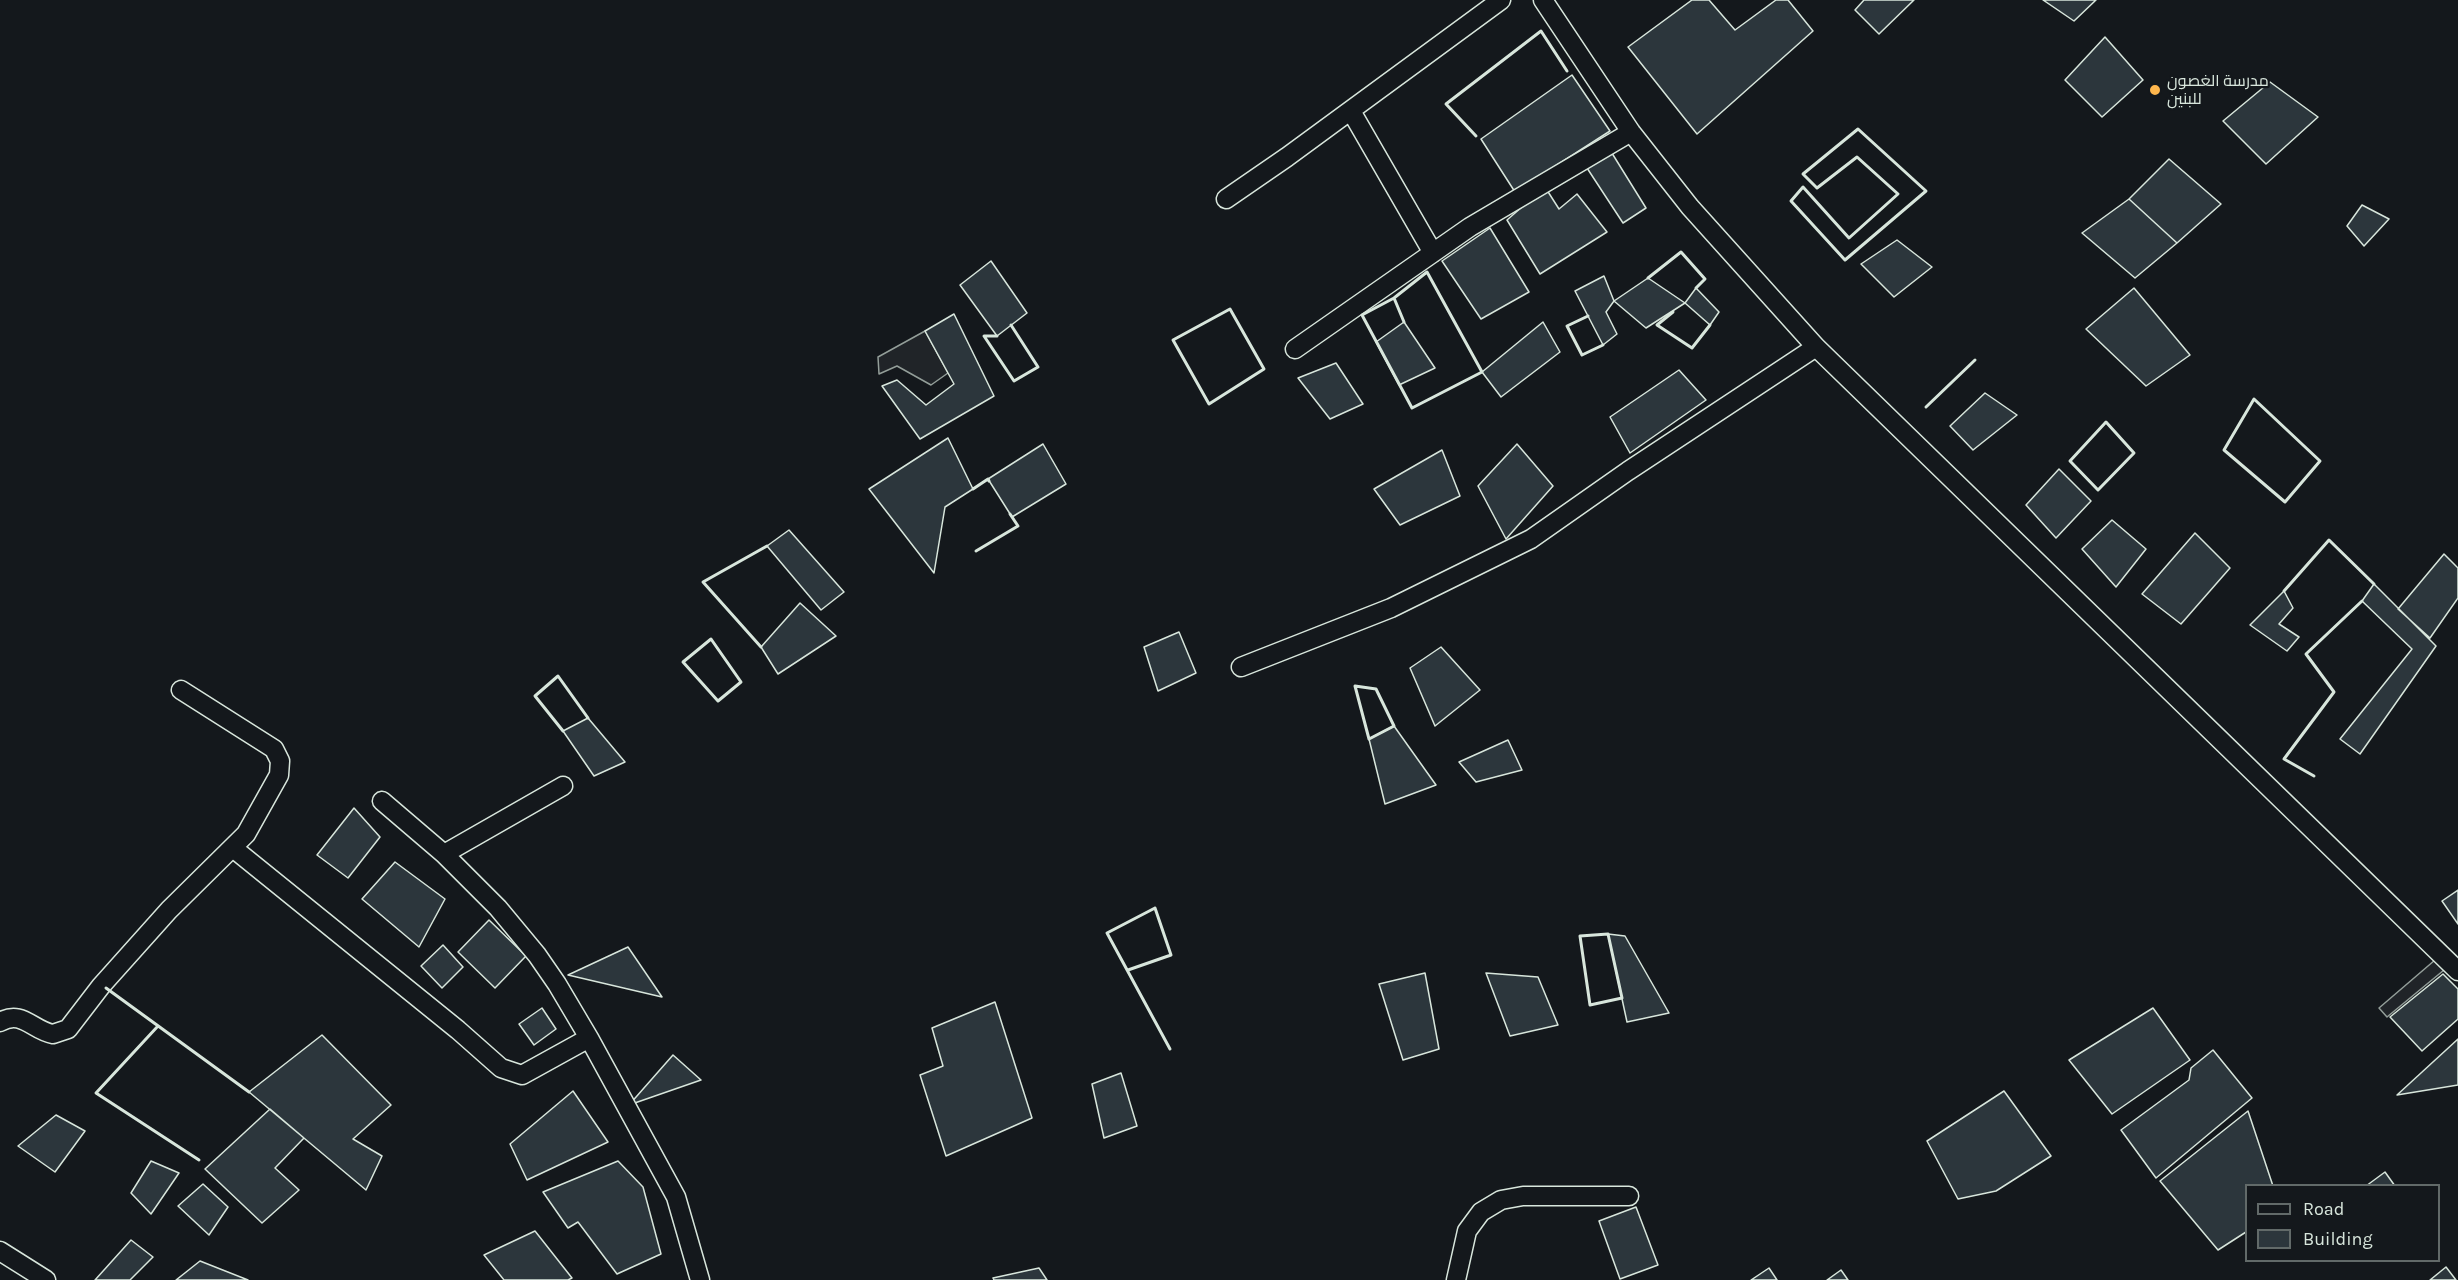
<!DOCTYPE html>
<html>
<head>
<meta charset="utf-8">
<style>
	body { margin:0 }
	#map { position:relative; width:2458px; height:1280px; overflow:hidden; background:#14181c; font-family:Karla,sans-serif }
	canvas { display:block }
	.legend { position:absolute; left:2245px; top:1184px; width:195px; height:78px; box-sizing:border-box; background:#14181c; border:2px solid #626a69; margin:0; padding:8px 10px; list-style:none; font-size:18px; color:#d8e6dc }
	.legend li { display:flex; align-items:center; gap:12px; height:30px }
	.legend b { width:30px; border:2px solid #626a69 }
</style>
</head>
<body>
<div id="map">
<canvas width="2458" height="1280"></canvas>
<ul class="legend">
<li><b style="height:8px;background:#14181c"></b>Road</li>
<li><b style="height:16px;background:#2c363c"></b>Building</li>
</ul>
</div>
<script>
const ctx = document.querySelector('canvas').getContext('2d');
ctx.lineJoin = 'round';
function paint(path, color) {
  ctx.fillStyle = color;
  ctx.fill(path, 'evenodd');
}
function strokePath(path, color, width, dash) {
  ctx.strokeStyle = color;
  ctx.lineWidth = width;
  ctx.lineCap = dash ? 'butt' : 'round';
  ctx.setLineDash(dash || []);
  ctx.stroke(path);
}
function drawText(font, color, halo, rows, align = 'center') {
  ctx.font = font + ' Karla,Cairo,sans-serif';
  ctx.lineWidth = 4.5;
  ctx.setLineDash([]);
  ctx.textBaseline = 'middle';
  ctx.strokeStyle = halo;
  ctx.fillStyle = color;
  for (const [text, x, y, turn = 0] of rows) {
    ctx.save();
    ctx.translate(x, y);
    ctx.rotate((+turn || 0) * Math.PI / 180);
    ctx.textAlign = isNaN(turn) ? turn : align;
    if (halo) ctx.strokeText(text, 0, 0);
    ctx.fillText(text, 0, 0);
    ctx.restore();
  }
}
const green = new Path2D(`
	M 925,331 L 948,373 L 931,385 L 897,366 L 879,374 L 878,357 Z
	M 2435,960 L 2444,970 L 2387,1017 L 2379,1008 Z`);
paint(green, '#202428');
strokePath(green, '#939e99', 1.5);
const building = new Path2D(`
	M 1692,0 L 1709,0 L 1735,30 L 1776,0 L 1788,0 L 1813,31 L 1697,134 L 1628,47 Z
	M 1864,0 L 1914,0 L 1879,34 L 1855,10 Z
	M 2043,0 L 2096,0 L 2074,21 Z
	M 2105,37 L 2143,80 L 2102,117 L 2065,80 Z
	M 1572,75 L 1610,131 L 1515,192 L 1481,139 Z
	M 2270,82 L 2318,117 L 2266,164 L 2223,121 Z
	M 1610,150 L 1646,208 L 1623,223 L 1587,168 Z
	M 2169,159 L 2221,204 L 2177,243 L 2129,199 Z
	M 1545,187 L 1559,209 L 1577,194 L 1607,232 L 1540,274 L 1507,220 Z
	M 2129,199 L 2177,243 L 2135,278 L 2082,233 Z
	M 2362,205 L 2389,219 L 2364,246 L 2347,226 Z
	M 1490,228 L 1529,292 L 1481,319 L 1442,261 Z
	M 1897,240 L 1932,267 L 1894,297 L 1861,264 Z
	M 991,261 L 1027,313 L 997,336 L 960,285 Z
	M 1604,276 L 1614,301 L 1606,312 L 1617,334 L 1603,345 L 1575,291 Z
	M 1648,278 L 1685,303 L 1646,328 L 1614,301 Z
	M 1696,288 L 1719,312 L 1710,325 L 1685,303 Z
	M 2134,288 L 2190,355 L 2146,386 L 2086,329 Z
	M 954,314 L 994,396 L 920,439 L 882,386 L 897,380 L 926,405 L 954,384 L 925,331 Z
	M 1404,322 L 1435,368 L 1399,385 L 1376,342 Z
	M 1543,322 L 1560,352 L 1501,397 L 1482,372 Z
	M 1336,363 L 1363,404 L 1330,419 L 1298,378 Z
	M 1679,370 L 1706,400 L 1630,453 L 1610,417 Z
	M 1985,393 L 2017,415 L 1973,450 L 1950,426 Z
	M 948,438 L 973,489 L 945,507 L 934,573 L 869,489 Z
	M 1043,444 L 1066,484 L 1012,517 L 988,479 Z
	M 1517,444 L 1553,486 L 1506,539 L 1478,486 Z
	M 1442,450 L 1460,496 L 1400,525 L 1374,489 Z
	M 2059,469 L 2091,501 L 2056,538 L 2026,505 Z
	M 2112,520 L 2146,549 L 2116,587 L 2082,549 Z
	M 789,530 L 844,592 L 821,610 L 767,546 Z
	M 2195,533 L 2230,568 L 2181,624 L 2142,594 Z
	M 2444,554 L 2458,568 L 2458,598 L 2430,638 L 2398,609 Z
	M 2374,584 L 2436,646 L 2360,754 L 2340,739 L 2412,649 L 2362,601 Z
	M 2284,591 L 2293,608 L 2279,624 L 2299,637 L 2287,651 L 2250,625 Z
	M 800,603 L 836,636 L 778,674 L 761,647 Z
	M 1179,632 L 1196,673 L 1158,691 L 1144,647 Z
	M 1441,647 L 1480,690 L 1435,726 L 1410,668 Z
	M 588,718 L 625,762 L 594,776 L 563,731 Z
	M 1394,726 L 1436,785 L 1385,804 L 1369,739 Z
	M 1508,740 L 1522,770 L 1476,782 L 1459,762 Z
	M 354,808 L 380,837 L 348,878 L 317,855 Z
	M 395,862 L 445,899 L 419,947 L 362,899 Z
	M 2458,890 L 2458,924 L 2442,901 Z
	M 489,920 L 526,956 L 495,988 L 458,952 Z
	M 1608,934 L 1625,936 L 1669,1013 L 1627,1022 Z
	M 443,945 L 463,967 L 442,988 L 421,966 Z
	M 628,947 L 662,997 L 568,975 Z
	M 1425,973 L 1439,1049 L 1403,1060 L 1379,984 Z
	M 1486,973 L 1538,977 L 1558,1025 L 1510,1036 Z
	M 2443,974 L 2458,989 L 2458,1019 L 2422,1051 L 2390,1017 Z
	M 995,1002 L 1032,1118 L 946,1156 L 920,1075 L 943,1066 L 932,1028 Z
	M 542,1008 L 556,1029 L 534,1045 L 519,1024 Z
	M 2153,1008 L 2190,1060 L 2112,1114 L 2069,1060 Z
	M 322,1035 L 391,1105 L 353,1139 L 382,1156 L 366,1190 L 249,1092 Z
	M 2458,1039 L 2458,1085 L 2397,1095 Z
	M 2213,1050 L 2252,1098 L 2156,1178 L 2121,1130 L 2189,1080 L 2191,1068 Z
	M 673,1055 L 701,1080 L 629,1105 Z
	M 1121,1073 L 1137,1126 L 1104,1138 L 1092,1084 Z
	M 573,1091 L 608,1142 L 527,1180 L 510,1144 Z
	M 2004,1091 L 2051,1156 L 1996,1191 L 1958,1199 L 1927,1141 Z
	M 270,1109 L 304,1138 L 275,1168 L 299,1190 L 262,1223 L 205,1169 Z
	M 2248,1111 L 2273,1186 L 2246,1186 L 2246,1232 L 2218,1250 L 2160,1181 Z
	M 56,1115 L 85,1131 L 55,1172 L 18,1146 Z
	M 151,1161 L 179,1173 L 151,1214 L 131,1193 Z
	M 618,1161 L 643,1187 L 661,1254 L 617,1274 L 578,1222 L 568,1228 L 543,1192 Z
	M 2385,1172 L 2395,1186 L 2366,1186 Z
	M 203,1184 L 228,1207 L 209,1235 L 178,1206 Z
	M 1636,1207 L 1658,1265 L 1620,1279 L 1599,1221 Z
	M 535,1231 L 572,1278 L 568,1280 L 504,1280 L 484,1255 Z
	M 131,1240 L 153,1257 L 130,1280 L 95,1280 Z
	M 200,1261 L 248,1280 L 176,1280 Z
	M 2446,1267 L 2456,1280 L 2430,1280 Z
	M 1039,1268 L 1047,1280 L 994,1280 L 993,1278 Z
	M 1769,1268 L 1777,1280 L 1751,1280 Z
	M 1841,1270 L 1848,1280 L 1827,1280 Z`);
paint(building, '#2c363c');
strokePath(building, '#d8e6dc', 1.5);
const street = new Path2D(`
	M 1543,0 L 1631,132 L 1690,207 L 1816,347 L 2458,971
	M 1351,111 L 1433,253
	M 1226,199 L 1287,157 L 1501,0
	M 1295,349 L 1470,227 L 1631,132
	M 1241,667 L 1391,608 L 1531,539 L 1628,471 L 1816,347
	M 382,801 L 444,854 L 498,908 L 537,955 L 557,984 L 589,1038 L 676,1197 L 700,1280
	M 233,848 L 458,1030 L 501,1068 L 522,1075 L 589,1038
	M 444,854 L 563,786
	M 0,1022 C 22,1009 33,1031 53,1034 L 68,1029 L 101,986 L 169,910 L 246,834 L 279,775 L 280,761 L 274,749 L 181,690
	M 0,1251 L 46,1280
	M 1456,1280 L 1467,1231 L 1481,1212 L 1501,1200 L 1523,1196 L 1629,1196`);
strokePath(street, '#d8e6dc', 21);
strokePath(street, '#14181c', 18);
strokePath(new Path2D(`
	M 1858,129 L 1926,191 L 1845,260 L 1791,201 L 1803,187 L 1849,238 L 1898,194 L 1857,157 L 1817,188 L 1803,174 Z
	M 1476,136 L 1446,104 L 1541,31 L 1567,71
	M 1427,272 L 1482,372 L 1412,408 L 1362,315 L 1394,298 Z
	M 1648,278 L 1681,252 L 1705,279 L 1696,288
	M 1394,298 L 1404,322
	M 1230,309 L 1264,369 L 1209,404 L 1173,340 Z
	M 1673,312 L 1657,325 L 1692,348 L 1710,325
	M 1588,316 L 1567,326 L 1582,355 L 1603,345
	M 997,336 L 984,336 L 1014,381 L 1038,367 L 1011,325
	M 2254,399 L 2320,461 L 2285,502 L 2224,450 Z
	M 1926,407 L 1975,360
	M 2106,422 L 2134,453 L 2098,490 L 2070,461 Z
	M 973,489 L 988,479 L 989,481
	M 976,551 L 1018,526 L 1010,514
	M 2284,591 L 2329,540 L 2374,584
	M 711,639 L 741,682 L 718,701 L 683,662 Z
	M 761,647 L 703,582 L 767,546
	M 1355,686 L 1376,689 L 1394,726 L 1369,739 Z
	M 563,731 L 535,696 L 558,676 L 588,718
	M 2314,776 L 2284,759 L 2334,692 L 2306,654 L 2362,601
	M 1608,934 L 1622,998 L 1590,1005 L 1580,936 Z
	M 1128,970 L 1171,955 L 1155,908 L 1107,933 L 1170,1049
	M 106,988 L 249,1092
	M 158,1026 L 96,1093 L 199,1160`), '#d8e6dc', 3);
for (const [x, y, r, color] of [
	[2155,90,6,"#ffb74d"]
]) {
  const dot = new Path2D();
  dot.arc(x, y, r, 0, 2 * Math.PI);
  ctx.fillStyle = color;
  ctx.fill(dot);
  strokePath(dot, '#14181c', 2);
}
drawText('16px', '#d8e6dc', '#14181c', [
	["مدرسة الغصون",2167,81],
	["للبنين",2167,99]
], 'left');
</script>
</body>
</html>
